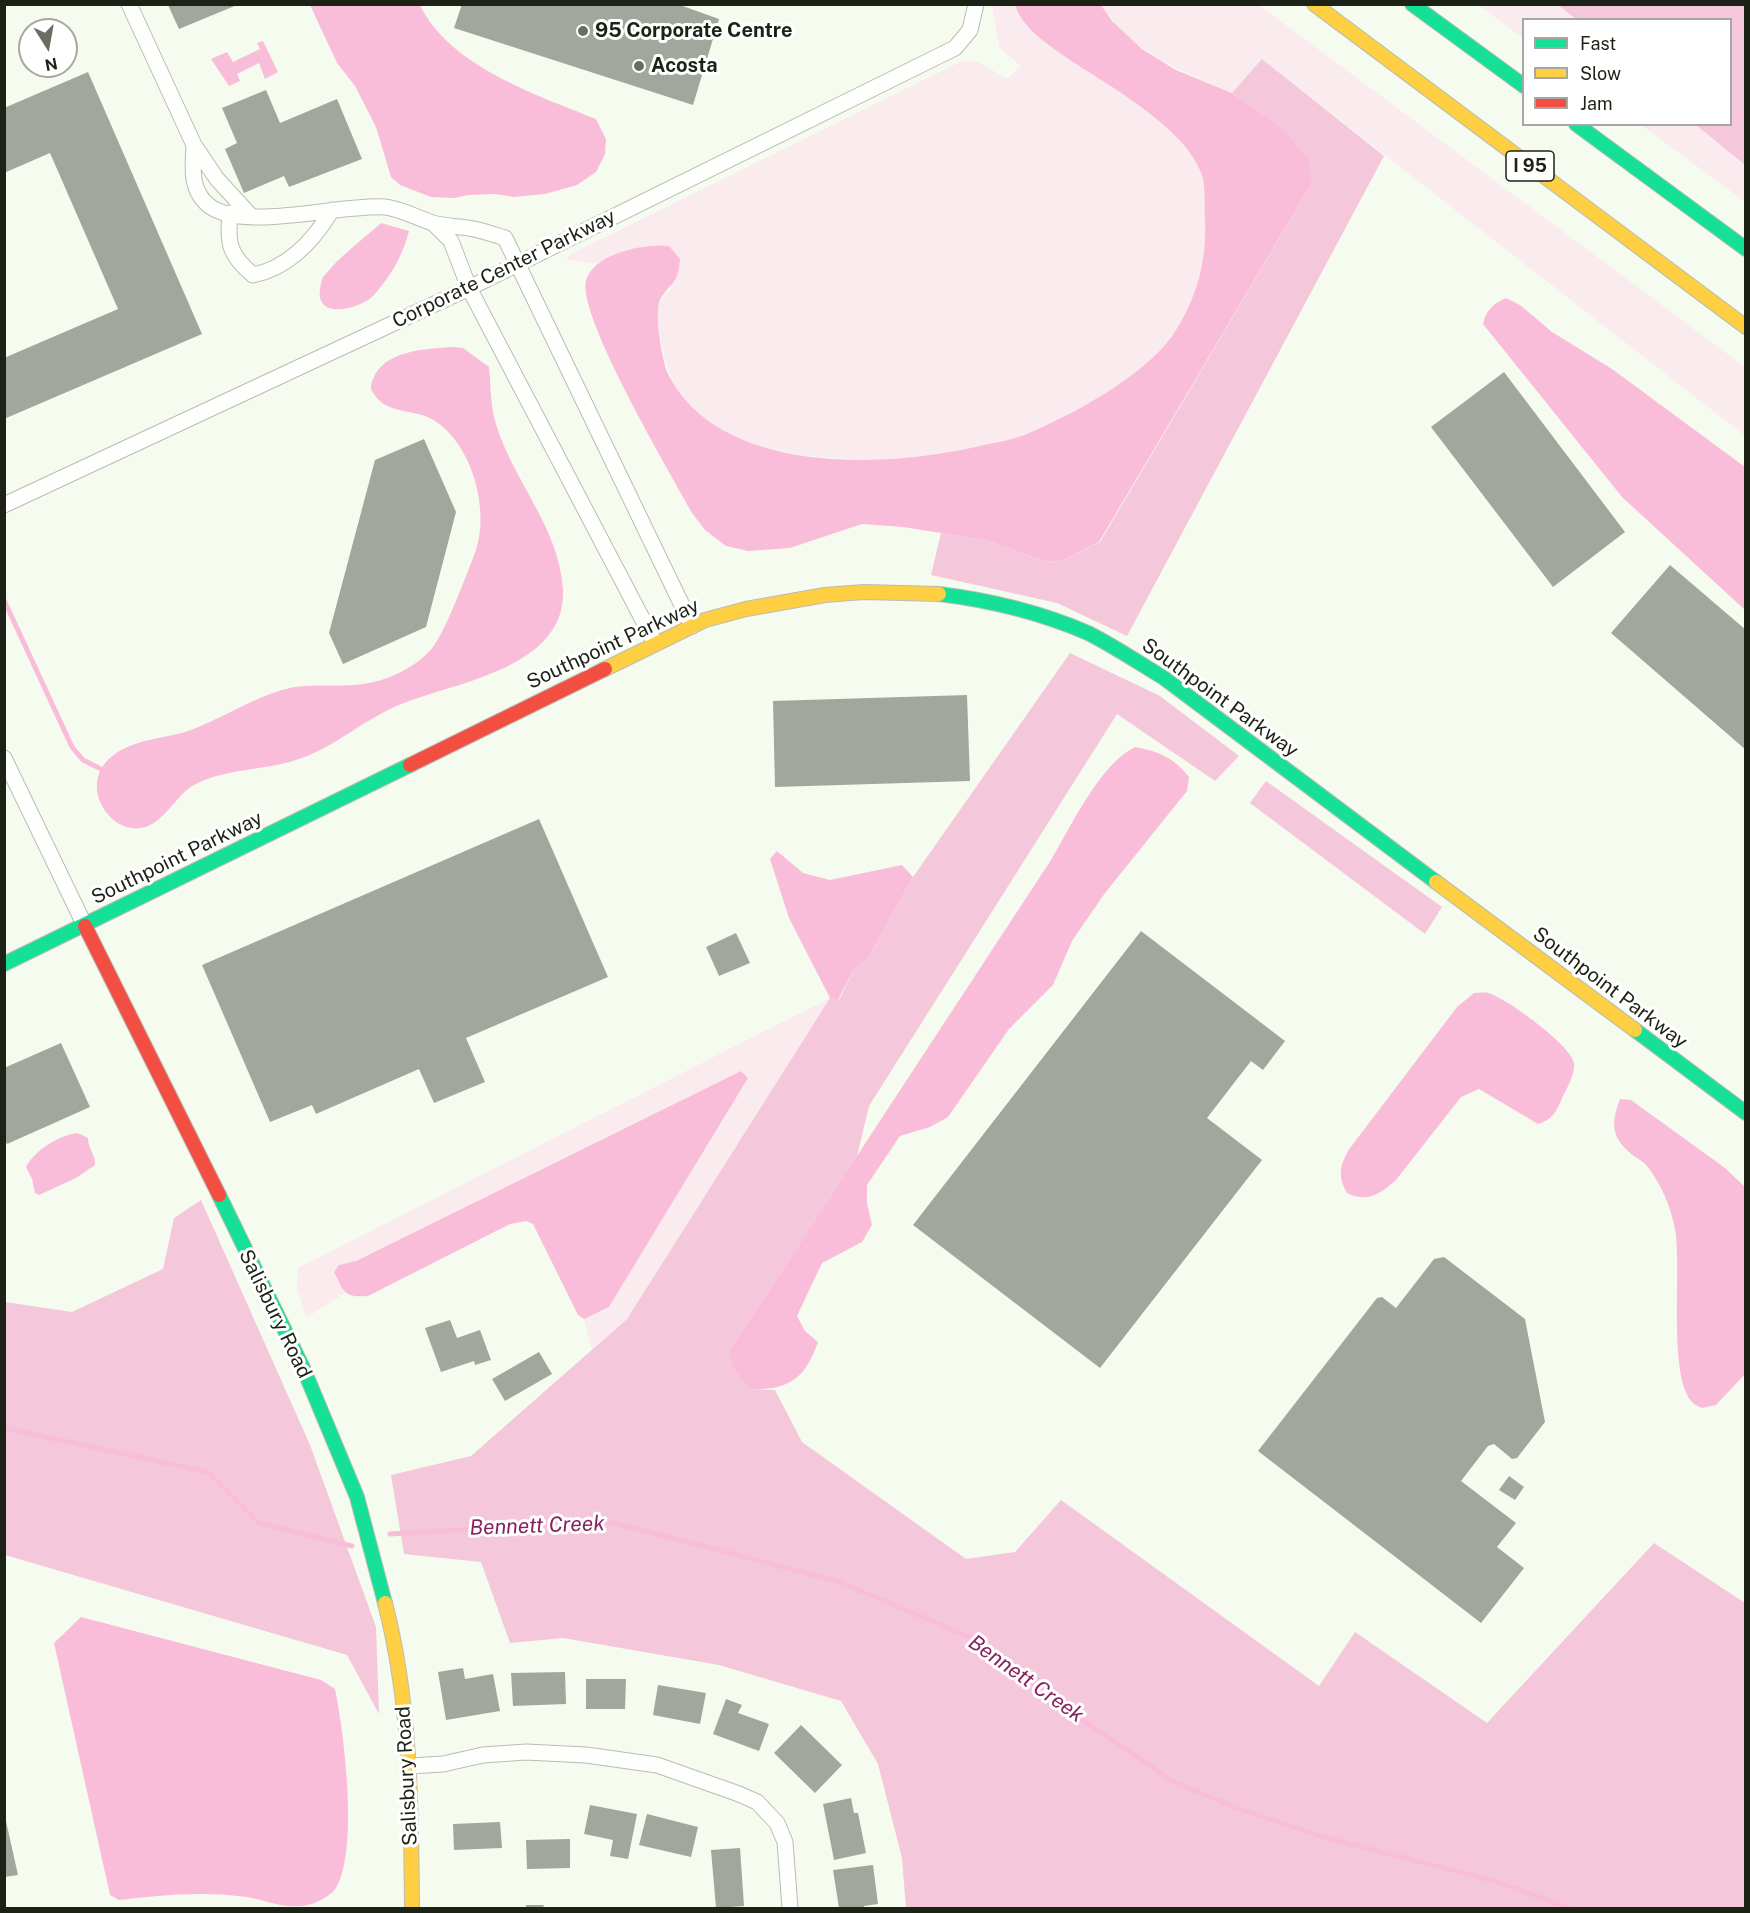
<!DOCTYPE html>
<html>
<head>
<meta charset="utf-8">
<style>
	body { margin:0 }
	#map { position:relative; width:1750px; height:1913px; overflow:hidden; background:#f6fbf0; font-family:"Public Sans",sans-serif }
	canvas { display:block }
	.frame { position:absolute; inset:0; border:6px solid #1d2216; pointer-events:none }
	.legend { position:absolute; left:1522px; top:18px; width:210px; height:108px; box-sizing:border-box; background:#fff; border:2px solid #a5a7a2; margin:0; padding:8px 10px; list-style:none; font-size:18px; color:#1d2216 }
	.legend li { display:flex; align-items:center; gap:12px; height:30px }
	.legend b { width:30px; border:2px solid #a5a7a2 }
	.north { position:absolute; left:18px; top:18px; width:60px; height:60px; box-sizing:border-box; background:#fff; border:2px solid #a5a7a2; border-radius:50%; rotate:169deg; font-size:16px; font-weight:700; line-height:24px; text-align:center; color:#1d2216 }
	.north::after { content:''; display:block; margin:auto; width:21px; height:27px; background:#696e62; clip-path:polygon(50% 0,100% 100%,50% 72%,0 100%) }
</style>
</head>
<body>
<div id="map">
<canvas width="1750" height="1913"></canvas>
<div class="frame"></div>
<ul class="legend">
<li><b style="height:8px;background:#16e098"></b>Fast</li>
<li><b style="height:8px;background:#ffcf43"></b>Slow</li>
<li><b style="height:8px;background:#f24e42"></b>Jam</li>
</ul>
<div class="north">N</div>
</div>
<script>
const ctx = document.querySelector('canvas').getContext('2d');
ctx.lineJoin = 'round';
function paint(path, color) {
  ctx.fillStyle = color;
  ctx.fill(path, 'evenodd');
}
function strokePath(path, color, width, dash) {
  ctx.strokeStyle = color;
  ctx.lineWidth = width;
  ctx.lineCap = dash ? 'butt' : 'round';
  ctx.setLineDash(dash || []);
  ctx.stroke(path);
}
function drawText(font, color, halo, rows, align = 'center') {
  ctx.font = font + ' "Public Sans",sans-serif';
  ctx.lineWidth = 6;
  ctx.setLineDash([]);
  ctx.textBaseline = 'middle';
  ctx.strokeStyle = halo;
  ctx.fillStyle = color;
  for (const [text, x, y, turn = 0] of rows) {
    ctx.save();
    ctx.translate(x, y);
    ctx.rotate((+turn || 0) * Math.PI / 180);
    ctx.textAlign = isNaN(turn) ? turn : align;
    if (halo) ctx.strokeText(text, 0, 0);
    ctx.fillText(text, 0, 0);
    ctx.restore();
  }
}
paint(new Path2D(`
	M 992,5 L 1015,5 C 1023,29 1046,44 1067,58 C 1104,84 1196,134 1203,179 C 1212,234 1204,290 1172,336 C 1145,375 1067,418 1023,435 C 1012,440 998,441 986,444 C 968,448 950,454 932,456 C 866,464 740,462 692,409 C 674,389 667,371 662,346 C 657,318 650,307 673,287 L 630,248 L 598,264 L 565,259 L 575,252 L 964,60 L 979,62 L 1007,79 L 1021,66 L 999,47 Z
	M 1101,5 L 1259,5 L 1745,367 L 1745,436 L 1263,60 L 1232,93 C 1178,68 1137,57 1101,5 Z
	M 1478,5 L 1558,5 L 1576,19 L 1524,20 L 1523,38 Z
	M 1641,125 L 1696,125 L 1745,165 L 1745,202 Z
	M 830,998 L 627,1319 L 592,1349 L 584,1319 L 609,1307 L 748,1078 L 741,1071 L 356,1261 L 339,1265 L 334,1272 L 345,1293 L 306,1318 L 297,1288 L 298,1268 Z`), '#faecee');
paint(new Path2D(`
	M 1558,5 L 1745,5 L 1745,165 L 1696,125 L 1730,124 L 1730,20 L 1576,19 Z
	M 1262,59 L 1384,156 L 1127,636 L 1057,603 L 931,575 L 941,533 L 985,540 L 1047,562 L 1064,560 L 1100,542 L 1312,183 L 1281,127 L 1232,93 Z
	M 1070,653 L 1160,696 L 1239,756 L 1215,781 L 1117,714 L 869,1106 L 857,1156 L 729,1351 L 751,1389 L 775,1390 L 802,1442 L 966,1559 L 1015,1552 L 1061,1500 L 1319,1686 L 1355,1632 L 1487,1723 L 1654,1543 L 1745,1603 L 1745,1908 L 906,1908 L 902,1858 L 878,1764 L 841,1701 L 719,1665 L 563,1638 L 510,1643 L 481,1562 L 404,1554 L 391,1475 L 471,1456 L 627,1319 L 830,998 L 839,1000 L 854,969 L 867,960 L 913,877 Z
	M 1266,781 L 1442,907 L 1425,934 L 1250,803 Z
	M 201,1200 L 310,1445 L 376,1627 L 379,1714 L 347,1655 L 5,1555 L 5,1302 L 72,1312 L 163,1269 L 174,1218 Z`), '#f5c7da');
paint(new Path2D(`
	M 310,5 L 420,5 C 449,66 537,95 596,119 L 606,139 L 605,154 L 596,172 L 577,185 L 545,194 L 514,197 L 495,194 L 469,195 L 454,198 L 431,197 L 400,185 L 391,177 L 376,127 L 355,86 L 337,63 Z
	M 1015,5 L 1101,5 L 1112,21 L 1142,49 L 1176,70 L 1232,93 L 1281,127 L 1308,160 L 1312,183 L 1099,542 L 1064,560 L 1047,562 L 985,540 L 903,527 L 862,524 L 790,548 L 748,551 L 726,546 L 705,530 L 692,513 C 671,474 577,316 586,281 C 593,253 646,243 669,246 L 680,259 C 678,284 673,280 661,298 C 653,309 662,361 668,374 C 719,475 882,468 975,447 C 990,443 1009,441 1024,435 C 1070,416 1143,377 1172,336 C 1196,301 1207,262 1205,220 C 1204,206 1206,188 1202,175 C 1186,127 1105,84 1064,56 C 1044,42 1023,28 1015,5 Z
	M 263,41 L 278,72 L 265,79 L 259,63 L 237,74 L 240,81 L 229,86 L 211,59 L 227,52 L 233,62 L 260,49 L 257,43 Z
	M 381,223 L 409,231 C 403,255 391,276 374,295 C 361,309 315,321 320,289 C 321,285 321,279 324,276 C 339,257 362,240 381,223 Z
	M 1506,298 L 1520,305 L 1552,332 L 1612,369 L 1745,467 L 1745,610 L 1622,497 L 1483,324 C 1486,310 1494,303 1506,298 Z
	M 452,347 L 463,348 L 489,367 C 491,385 490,406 496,424 C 513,481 559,527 563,589 C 567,667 458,682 404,703 C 366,717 335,748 296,760 C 262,771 226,768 194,785 C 181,792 171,809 159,819 C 121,853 69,786 115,754 C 137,739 161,739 185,732 C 218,721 248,700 282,690 C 309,682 336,688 363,684 C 388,681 418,666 433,647 C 446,630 468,571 476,550 C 491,507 469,433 425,416 C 408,410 385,412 374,394 C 369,387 371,386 373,379 C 384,350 426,349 452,347 Z
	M 1135,747 C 1159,751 1174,758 1189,777 L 1187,791 L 1105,893 L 1072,941 L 1053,985 L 1009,1029 L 948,1117 L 930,1127 L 900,1136 L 867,1185 L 867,1203 L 872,1225 L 862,1242 L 822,1263 L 797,1316 L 805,1331 L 818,1342 C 805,1379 789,1390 751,1389 L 734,1369 L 729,1351 L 1051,860 C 1071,826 1100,764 1135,747 Z
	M 777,851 L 803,873 L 830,880 L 902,865 L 913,877 L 867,960 L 854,969 L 838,1000 L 830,998 L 789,918 L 770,859 Z
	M 1474,993 C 1478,993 1484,992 1488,993 C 1505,997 1572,1046 1574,1063 C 1575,1075 1567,1088 1562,1098 C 1557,1111 1552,1120 1538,1124 L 1479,1089 L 1461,1097 L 1396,1180 C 1381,1194 1366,1203 1347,1193 C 1337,1176 1340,1164 1350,1148 L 1457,1007 Z
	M 741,1071 L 748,1078 L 609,1307 L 584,1319 L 578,1315 L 533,1224 L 526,1221 L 510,1224 L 368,1296 C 344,1298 344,1292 334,1272 L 339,1265 L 356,1261 Z
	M 1620,1099 L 1631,1100 L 1725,1168 L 1745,1187 L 1745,1374 L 1716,1405 L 1702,1408 C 1698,1406 1693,1404 1691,1401 C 1668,1371 1682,1270 1675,1229 C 1671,1207 1661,1184 1647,1166 C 1642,1160 1635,1158 1629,1152 C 1610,1135 1612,1121 1620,1099 Z
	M 78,1133 L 88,1138 C 88,1149 96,1155 95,1165 L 76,1178 L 39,1195 L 35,1193 L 32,1179 L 26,1167 C 35,1150 59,1135 78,1133 Z
	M 81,1617 L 321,1680 L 335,1689 C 344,1732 359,1851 336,1888 C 330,1897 312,1906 300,1906 C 281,1908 265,1900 247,1897 C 204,1891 162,1895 119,1900 L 110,1895 L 54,1643 Z`), '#fabdd9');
strokePath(new Path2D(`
	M 4,600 L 72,747 L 83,760 L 101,769
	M 4,1428 L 208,1472 L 259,1523 L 352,1546
	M 390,1534 L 606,1521 L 837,1581 L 981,1642 L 1068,1710 L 1172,1781 L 1234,1807 L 1326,1838 L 1495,1881 L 1569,1908`), '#fabdd9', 5);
paint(new Path2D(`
	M 462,4 L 677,4 L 719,19 L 693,105 L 454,28 Z
	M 168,5 L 237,5 L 179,29 Z
	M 88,72 L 202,334 L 4,419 L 4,358 L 118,309 L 50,153 L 4,173 L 4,108 Z
	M 266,90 L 280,123 L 337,99 L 362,159 L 289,187 L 284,176 L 244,193 L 225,149 L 237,143 L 222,108 Z
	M 1504,372 L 1625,532 L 1553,587 L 1431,427 Z
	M 424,439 L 456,512 L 426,627 L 343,664 L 329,633 L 375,460 Z
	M 1670,565 L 1746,630 L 1746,750 L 1611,633 Z
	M 967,695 L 970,781 L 775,787 L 773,701 Z
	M 539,819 L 608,977 L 466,1038 L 485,1082 L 434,1103 L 419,1069 L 316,1114 L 312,1105 L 270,1122 L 202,965 Z
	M 1141,931 L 1285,1041 L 1263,1070 L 1251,1061 L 1207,1118 L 1262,1160 L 1100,1368 L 913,1225 Z
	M 736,933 L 750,963 L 719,976 L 706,947 Z
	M 61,1043 L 90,1107 L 7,1144 L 4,1138 L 4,1068 Z
	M 1444,1257 L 1525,1319 L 1545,1422 L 1517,1458 L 1512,1459 L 1494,1444 L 1488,1446 L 1461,1481 L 1516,1523 L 1497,1547 L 1524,1568 L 1481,1623 L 1258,1451 L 1377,1298 L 1382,1297 L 1396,1308 L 1434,1259 Z
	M 450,1320 L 457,1338 L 480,1330 L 491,1360 L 475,1365 L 474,1361 L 441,1372 L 425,1328 Z
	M 539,1352 L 552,1374 L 505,1401 L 492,1379 Z
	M 1509,1476 L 1524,1487 L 1515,1500 L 1499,1490 Z
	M 463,1668 L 465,1679 L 493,1674 L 500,1711 L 446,1720 L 438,1672 Z
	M 565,1672 L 566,1704 L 513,1706 L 511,1673 Z
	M 586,1679 L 626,1679 L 625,1709 L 586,1709 Z
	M 658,1685 L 706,1693 L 700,1724 L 653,1715 Z
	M 726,1699 L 742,1705 L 738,1713 L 769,1724 L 759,1751 L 713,1734 Z
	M 801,1725 L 842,1765 L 815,1793 L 774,1753 Z
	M 851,1798 L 854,1813 L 858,1813 L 866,1853 L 834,1860 L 823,1804 Z
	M 590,1805 L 637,1814 L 628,1859 L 610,1856 L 613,1840 L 584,1834 Z
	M 4,1812 L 18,1875 L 4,1877 Z
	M 647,1814 L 698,1827 L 691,1857 L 639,1845 Z
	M 500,1822 L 502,1848 L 454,1850 L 453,1824 Z
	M 570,1839 L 570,1868 L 527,1869 L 526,1840 Z
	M 740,1848 L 744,1906 L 716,1908 L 711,1850 Z
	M 873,1865 L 878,1904 L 864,1906 L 864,1908 L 839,1908 L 833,1870 Z
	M 526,1905 L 544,1905 L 543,1908 L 526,1908 Z`), '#a2a79d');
const street = new Path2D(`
	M 129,4 L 194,145 L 217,179 L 251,216
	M 194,145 C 193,165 190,187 205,202 C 235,235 342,203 385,207 C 402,209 417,218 433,223 C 446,227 460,226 474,229 C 484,231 495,235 505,238 L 692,626
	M 230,213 C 227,243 229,255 253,275 C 289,268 314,240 332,210
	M 434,224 L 451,241 L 469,288 L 655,643
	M 4,505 L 469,288 L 955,48 L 970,30 L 976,4
	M 4,758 L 85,926
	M 410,1766 L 443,1764 L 483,1755 L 526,1752 L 586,1755 L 657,1765 L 739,1794 L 757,1802 L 777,1823 L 785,1842 L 790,1908`);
const fast = new Path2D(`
	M 1412,4 L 1524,86
	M 1576,124 L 1746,249
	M 939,594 C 988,600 1042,613 1088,633 C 1114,646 1139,663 1164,678 L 1436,882
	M 4,964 L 410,765
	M 1635,1030 L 1746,1113
	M 219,1195 L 304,1370 L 357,1497 L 385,1603`);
const slow = new Path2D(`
	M 1314,4 L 1746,327
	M 605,669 L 705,620 L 746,609 L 825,595 L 864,592 L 939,594
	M 1436,882 L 1635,1030
	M 385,1603 C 411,1704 411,1805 412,1908`);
const jam = new Path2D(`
	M 410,765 L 605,669
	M 85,926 L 219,1195`);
strokePath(street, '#b9bdb3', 17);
strokePath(fast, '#b9bdb3', 16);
strokePath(slow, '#b9bdb3', 16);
strokePath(jam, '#b9bdb3', 16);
strokePath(street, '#fefefd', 15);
strokePath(fast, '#16e098', 14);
strokePath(slow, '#ffcf43', 14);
strokePath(jam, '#f24e42', 14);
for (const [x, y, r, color] of [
	[583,31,6,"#696e62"],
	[639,66,6,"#696e62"]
]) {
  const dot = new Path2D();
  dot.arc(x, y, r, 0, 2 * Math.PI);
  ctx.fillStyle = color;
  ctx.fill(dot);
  strokePath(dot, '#fff', 2);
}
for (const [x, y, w] of [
	[1530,166,48]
]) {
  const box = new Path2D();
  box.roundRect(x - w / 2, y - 15, w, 30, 4.5);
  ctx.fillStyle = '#fff';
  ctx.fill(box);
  strokePath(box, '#1d2216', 1.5);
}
drawText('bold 18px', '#1d2216', null, [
	["I 95",1530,166]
]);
drawText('bold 20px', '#1d2216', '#fff', [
	["95 Corporate Centre",595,31],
	["Acosta",651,66]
], 'left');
drawText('20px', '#1d2216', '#fff', [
	["Corporate Center Parkway",504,269,-26],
	["Southpoint Parkway",613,644,-25],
	["Southpoint Parkway",1220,698,36],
	["Southpoint Parkway",177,858,-26],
	["Southpoint Parkway",1610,988,37],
	["Salisbury Road",275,1314,64],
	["Salisbury Road",407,1776,-93]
]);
drawText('italic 21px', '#86225e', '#fff', [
	["Bennett Creek",537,1526,-2],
	["Bennett Creek",1026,1679,35]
]);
</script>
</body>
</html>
